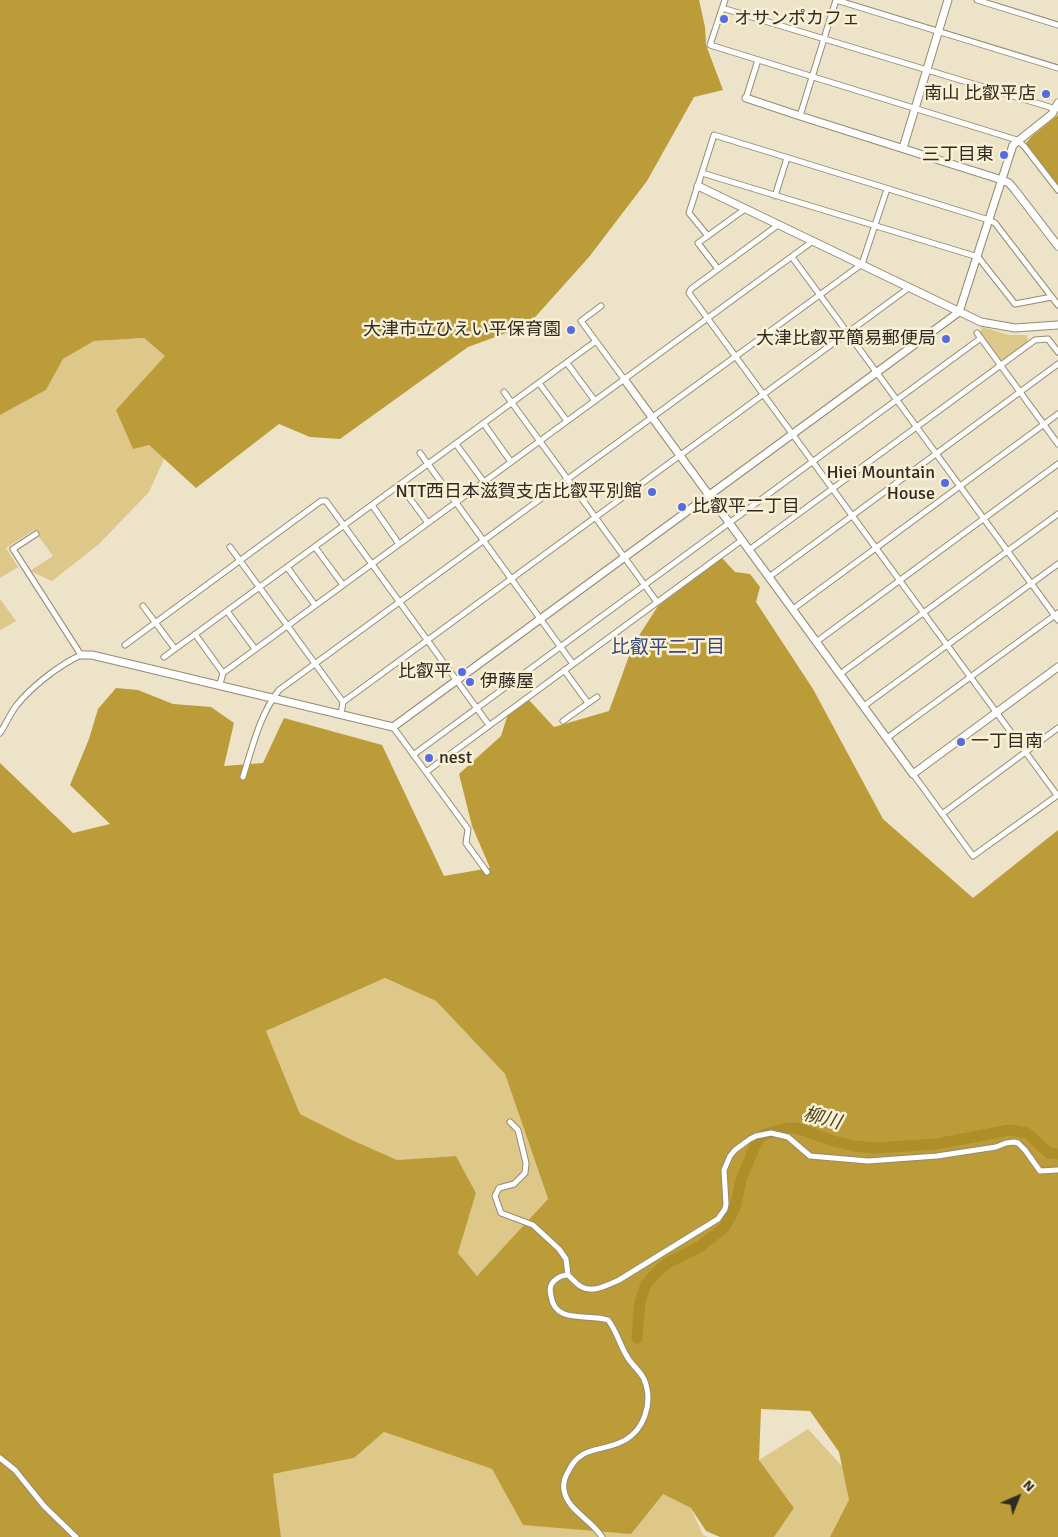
<!DOCTYPE html>
<html>
<head>
<meta charset="utf-8">
<style>
	body { margin:0 }
	#map { position:relative; width:1058px; height:1537px; overflow:hidden; background:#ece3c8; font-family:Signika,sans-serif }
	canvas { display:block }
	.north { position:absolute; left:993px; top:1472px; width:50px; height:50px; -webkit-text-stroke:4px #f9f0d5; paint-order:stroke; rotate:44deg; font-size:14px; font-weight:700; line-height:20px; text-align:center; color:#2f2b21 }
	.north::after { content:''; display:block; margin:auto; width:18px; height:22px; background:#2f2b21; clip-path:polygon(50% 0,100% 100%,50% 72%,0 100%) }
</style>
</head>
<body>
<div id="map">
<canvas width="1058" height="1537"></canvas>
<div class="north">N</div>
</div>
<script>
const ctx = document.querySelector('canvas').getContext('2d');
ctx.lineJoin = 'round';
function paint(path, color) {
  ctx.fillStyle = color;
  ctx.fill(path, 'evenodd');
}
function strokePath(path, color, width, dash) {
  ctx.strokeStyle = color;
  ctx.lineWidth = width;
  ctx.lineCap = dash ? 'butt' : 'round';
  ctx.setLineDash(dash || []);
  ctx.stroke(path);
}
function drawText(font, color, halo, rows, align = 'center') {
  ctx.font = font + ' Signika,"Noto Sans JP",sans-serif';
  ctx.lineWidth = 5;
  ctx.setLineDash([]);
  ctx.textBaseline = 'middle';
  ctx.strokeStyle = halo;
  ctx.fillStyle = color;
  for (const [text, x, y, turn = 0] of rows) {
    ctx.save();
    ctx.translate(x, y);
    ctx.rotate((+turn || 0) * Math.PI / 180);
    ctx.textAlign = isNaN(turn) ? turn : align;
    if (halo) ctx.strokeText(text, 0, 0);
    ctx.fillText(text, 0, 0);
    ctx.restore();
  }
}
paint(new Path2D(`
	M 982,327 L 1009,335 L 1027,335 L 1028,342 L 1001,361 L 980,333 Z
	M 144,338 L 165,356 L 149,445 L 164,459 L 149,492 L 99,544 L 52,581 L 30,571 L 53,556 L 34,530 L 6,548 L 18,567 L 0,578 L 0,415 L 46,390 L 63,359 L 94,341 Z
	M 0,599 L 16,621 L 0,630 Z
	M 385,978 L 436,1001 L 505,1074 L 548,1200 L 477,1276 L 458,1253 L 476,1193 L 456,1156 L 397,1160 L 352,1140 L 300,1114 L 266,1031 Z
	M 808,1429 L 850,1475 L 853,1505 L 843,1537 L 774,1537 L 794,1508 L 759,1460 Z
	M 384,1432 L 492,1469 L 524,1525 L 663,1494 L 691,1508 L 703,1535 L 708,1537 L 281,1537 L 273,1474 L 354,1458 Z`), '#ddc789');
paint(new Path2D(`
	M 0,0 L 699,0 L 705,27 L 706,45 L 723,90 L 694,97 L 647,181 L 589,257 L 528,325 L 468,347 L 340,439 L 310,437 L 279,424 L 196,488 L 149,445 L 133,449 L 116,410 L 165,356 L 144,338 L 94,341 L 63,359 L 46,390 L 0,415 Z
	M 1058,115 L 1058,185 L 1025,144 L 1032,136 Z
	M 722,558 L 735,572 L 750,574 L 760,587 L 756,602 L 813,689 L 883,819 L 973,898 L 1058,830 L 1058,1537 L 830,1537 L 849,1500 L 839,1452 L 810,1411 L 761,1409 L 759,1460 L 794,1508 L 774,1537 L 720,1537 L 706,1531 L 691,1508 L 663,1494 L 631,1534 L 523,1525 L 492,1469 L 384,1432 L 354,1458 L 273,1474 L 281,1537 L 0,1537 L 0,763 L 73,833 L 110,824 L 70,785 L 89,739 L 98,709 L 116,688 L 138,690 L 173,704 L 211,707 L 234,723 L 224,766 L 263,763 L 284,718 L 382,745 L 444,876 L 490,868 L 472,826 L 459,774 L 501,736 L 508,714 L 529,700 L 554,727 L 609,711 L 633,645 L 658,606 ZM 385,978 L 436,1001 L 505,1074 L 548,1199 L 477,1276 L 458,1253 L 476,1193 L 456,1156 L 397,1160 L 352,1140 L 300,1114 L 266,1031 Z`), '#bc9c38');
strokePath(new Path2D(`
	M 637,1338 L 640,1302 L 646,1284 L 660,1269 L 669,1262 L 699,1247 L 724,1228 L 735,1208 L 741,1180 L 757,1141 L 765,1134 L 788,1128 L 797,1128 L 833,1141 L 855,1146 L 875,1148 L 937,1144 L 1009,1130 L 1027,1133 L 1049,1153 L 1058,1154`), '#ae8e27', 11);
const street = new Path2D(`
	M 725,0 L 710,45 L 1017,140 L 1024,146 L 1058,190
	M 836,0 L 1058,68
	M 977,0 L 1058,25
	M 722,8 L 1056,109
	M 746,98 L 758,60
	M 800,116 L 836,0
	M 702,173 L 978,257 L 1015,304 L 1052,297
	M 775,196 L 787,158
	M 778,225 L 691,289 L 689,293 L 1057,795
	M 708,236 L 689,213 L 714,135 L 989,220 L 995,223 L 1058,305
	M 792,257 L 1058,620
	M 718,269 L 698,243 L 745,209
	M 601,306 L 581,321 L 624,379
	M 977,333 L 1058,444
	M 567,363 L 595,401
	M 539,383 L 567,421
	M 504,392 L 657,602
	M 484,424 L 511,462
	M 456,444 L 484,482
	M 420,453 L 573,664
	M 400,485 L 428,523
	M 372,505 L 399,544
	M 230,547 L 343,702
	M 315,547 L 343,585
	M 749,550 L 1035,340 L 1048,339 L 1058,352
	M 287,567 L 315,605
	M 769,577 L 1058,364
	M 143,606 L 175,649
	M 793,609 L 1058,414
	M 227,611 L 255,649
	M 195,634 L 223,673
	M 816,642 L 1058,464
	M 125,645 L 321,501 L 326,501 L 489,725
	M 164,657 L 596,341
	M 564,670 L 588,703
	M 840,674 L 1058,514
	M 220,684 L 223,673 L 813,241
	M 864,706 L 1058,564
	M 341,714 L 343,702 L 910,287
	M 563,721 L 597,697
	M 393,727 L 468,829 L 466,843 L 487,872
	M 0,733 C 6,724 10,714 16,706 C 31,687 59,665 81,655 L 13,549 L 36,534
	M 887,738 L 1058,613
	M 413,755 L 981,338
	M 426,772 L 742,540
	M 913,774 L 973,856 L 1058,795
	M 243,777 C 252,748 260,714 279,690 L 862,264 L 887,189
	M 942,814 L 1058,728
	M 510,1122 L 518,1130 L 526,1163 L 525,1173 L 514,1184 L 499,1188 L 495,1196 L 501,1213 L 533,1225 L 559,1249 L 566,1259 L 568,1275
	M 0,1458 L 15,1470 L 44,1506 L 76,1537
	M 602,1537 C 592,1520 567,1510 564,1490 C 563,1484 565,1477 568,1472 C 579,1447 597,1452 619,1443 C 644,1433 654,1403 644,1379 C 640,1371 632,1365 628,1358 C 620,1346 617,1331 608,1320 C 589,1313 555,1325 551,1296 C 550,1291 549,1286 554,1281 C 558,1277 562,1275 568,1275 C 572,1278 575,1283 580,1286 C 592,1294 608,1285 619,1280 L 718,1219 L 725,1209 L 726,1204 L 724,1170 L 730,1156 L 735,1150 L 750,1139 L 756,1136 L 771,1133 L 788,1137 L 810,1156 L 868,1161 L 937,1156 L 996,1147 L 1006,1143 L 1014,1142 L 1018,1143 L 1025,1150 L 1040,1171 L 1058,1170`);
const secondary = new Path2D(`
	M 746,98 L 800,116 L 1002,180 L 1009,183 L 1015,190 L 1058,246
	M 903,148 L 948,0
	M 698,186 L 981,322 L 1015,328 L 1058,325
	M 624,379 L 913,774 L 1058,667
	M 81,655 L 92,655 L 393,727 L 959,312 L 1013,145 L 1052,114 L 1058,103`);
strokePath(street, '#948b72', 7);
strokePath(secondary, '#948b72', 9);
strokePath(street, '#fff', 5);
strokePath(secondary, '#fff', 7);
for (const [x, y, r, color] of [
	[724,19,5,"#536ce2"],
	[1046,94,5,"#536ce2"],
	[1004,155,5,"#536ce2"],
	[571,330,5,"#536ce2"],
	[946,339,5,"#536ce2"],
	[945,483,5,"#536ce2"],
	[652,492,5,"#536ce2"],
	[682,507,5,"#536ce2"],
	[462,672,5,"#536ce2"],
	[470,682,5,"#536ce2"],
	[961,742,5,"#536ce2"],
	[429,758,5,"#536ce2"]
]) {
  const dot = new Path2D();
  dot.arc(x, y, r, 0, 2 * Math.PI);
  ctx.fillStyle = color;
  ctx.fill(dot);
  strokePath(dot, '#f9f0d5', 2);
}
drawText('18px', '#2f2b21', '#f9f0d5', [
	["オサンポカフェ",734,19,"left"],
	["南山 比叡平店",1036,94],
	["三丁目東",994,155],
	["大津市立ひえい平保育園",561,330],
	["大津比叡平簡易郵便局",936,339],
	["Hiei Mountain",935,473],
	["House",935,494],
	["NTT西日本滋賀支店比叡平別館",642,492],
	["比叡平二丁目",692,507,"left"],
	["比叡平",452,672],
	["伊藤屋",480,682,"left"],
	["一丁目南",971,742,"left"],
	["nest",439,758,"left"]
], 'right');
drawText('19px', '#384782', '#f9f0d5', [
	["比叡平二丁目",668,648]
]);
drawText('italic 19px', '#4f4119', '#f9f0d5', [
	["柳川",822,1119,15]
]);
</script>
</body>
</html>
